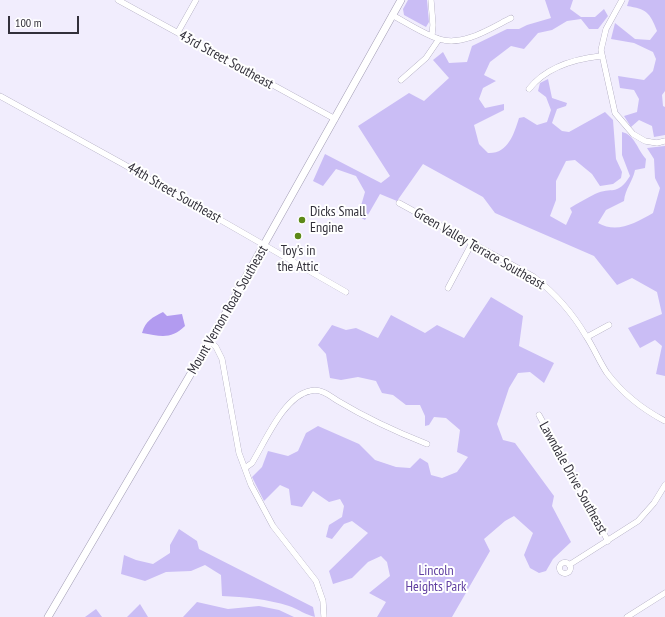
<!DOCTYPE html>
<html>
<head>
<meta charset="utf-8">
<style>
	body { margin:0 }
	#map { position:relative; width:665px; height:617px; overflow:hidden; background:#f1edfd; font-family:"PT Sans Narrow",sans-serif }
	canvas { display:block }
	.scale { position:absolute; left:8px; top:16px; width:71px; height:18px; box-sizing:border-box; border:2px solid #32303a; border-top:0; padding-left:5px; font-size:12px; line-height:14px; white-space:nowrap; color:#32303a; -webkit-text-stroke:3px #fff; paint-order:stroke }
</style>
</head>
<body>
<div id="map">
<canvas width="665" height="617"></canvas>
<div class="scale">100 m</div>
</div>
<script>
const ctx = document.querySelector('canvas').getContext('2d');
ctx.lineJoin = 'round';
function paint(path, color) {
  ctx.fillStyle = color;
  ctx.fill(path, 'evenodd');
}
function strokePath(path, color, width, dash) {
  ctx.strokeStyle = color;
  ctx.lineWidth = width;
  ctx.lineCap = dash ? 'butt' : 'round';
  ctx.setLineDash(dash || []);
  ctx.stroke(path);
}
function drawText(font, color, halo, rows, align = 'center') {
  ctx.font = font + ' "PT Sans Narrow",sans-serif';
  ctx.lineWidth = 4;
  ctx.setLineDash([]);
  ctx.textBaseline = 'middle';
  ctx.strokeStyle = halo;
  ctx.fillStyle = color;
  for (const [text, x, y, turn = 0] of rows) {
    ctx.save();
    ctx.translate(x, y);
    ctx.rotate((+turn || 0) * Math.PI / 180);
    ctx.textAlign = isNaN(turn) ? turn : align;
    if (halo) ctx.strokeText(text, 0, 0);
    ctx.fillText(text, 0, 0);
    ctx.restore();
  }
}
paint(new Path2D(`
	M 408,0 L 427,0 L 429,22 L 426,27 L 404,15 L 403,9 Z
	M 545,0 L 573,0 L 570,9 L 581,17 L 595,17 L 604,9 L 608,16 L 598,29 L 589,29 L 581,19 L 567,21 L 552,30 L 538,33 L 524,49 L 511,46 L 490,62 L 484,75 L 496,81 L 483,88 L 479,99 L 485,108 L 504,104 L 504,110 L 474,125 L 479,144 L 488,153 C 508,154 514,134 519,118 L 524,117 L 537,125 L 547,122 L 551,110 L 546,97 L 538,91 L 540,83 L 548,79 L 552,98 L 567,103 L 566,106 L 557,109 L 552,123 L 562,131 L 569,132 L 605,112 L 613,120 L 616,159 L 622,172 L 621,178 L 613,184 L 600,186 L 592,174 L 575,160 L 566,161 L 556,181 L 556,200 L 550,216 L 566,225 L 572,212 L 570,208 C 578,203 587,198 595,194 C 612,186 617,197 630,176 L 622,155 L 622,132 C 635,135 637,149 646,159 L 645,168 L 635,170 C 633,181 625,189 624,201 L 606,210 L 598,223 C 617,234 635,223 653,213 L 660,188 L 655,178 L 654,159 L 647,148 L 665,146 L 665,376 L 656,374 L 662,346 L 655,340 L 640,348 L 628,328 L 662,314 L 657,292 L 632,278 L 617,285 L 594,256 L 495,213 L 483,197 L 423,164 L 397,201 L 380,194 L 365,220 L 358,216 L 365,192 L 356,176 L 336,169 L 323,186 L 313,181 L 325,154 L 381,183 L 390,176 L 358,126 L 409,93 L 424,101 L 449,78 L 433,60 L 443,52 L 449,63 L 467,62 L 472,46 L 507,29 L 519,29 L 527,25 L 551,18 Z
	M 629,0 L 665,0 L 665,91 L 662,95 L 663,106 L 665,107 L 665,135 L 654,137 L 652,126 L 639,120 L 631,127 L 624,116 L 637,112 L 639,99 L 634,90 L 620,88 L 618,76 L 644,80 L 653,71 L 656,59 L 653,52 L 634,43 L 611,39 L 615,23 L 635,39 L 650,40 L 657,31 C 650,12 646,9 627,6 Z
	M 491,297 L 523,316 L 519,346 L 554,363 L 544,383 L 530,372 L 518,373 L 509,388 L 497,424 L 503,440 L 515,443 L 554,496 L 552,506 L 571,542 L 553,559 L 546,571 L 539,573 L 530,568 L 524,555 L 533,533 L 514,516 L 505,521 L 484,539 L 490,551 L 452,617 L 377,617 L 386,602 L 369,593 L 390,576 L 387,562 L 381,556 L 368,562 L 352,578 L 333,584 L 329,571 L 368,533 L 352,521 L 344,524 L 332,539 L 326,537 L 329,525 L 342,517 L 344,506 L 340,499 L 329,502 L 313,491 L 302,507 L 291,505 L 289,489 L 280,485 L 264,501 L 252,477 L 262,467 L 268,451 L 288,456 L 298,451 L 306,433 L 318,426 L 359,444 L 375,460 L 396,467 L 410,468 L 420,458 L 428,463 L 431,475 L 442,478 L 457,472 L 468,457 L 457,452 L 460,430 L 446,418 L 434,417 L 429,425 L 425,426 L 425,416 L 420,405 L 406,405 L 393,395 L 382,393 L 376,381 L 358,377 L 341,380 L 330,378 L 326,354 L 318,345 L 332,325 L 346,330 L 356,328 L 378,338 L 391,315 L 425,333 L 437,325 L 464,338 Z
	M 179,529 L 197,541 L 199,549 L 313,607 L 315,617 C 306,615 298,609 289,606 C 267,599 245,597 222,596 L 221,575 L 205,565 L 191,571 L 166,572 L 145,581 L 121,574 L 124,555 L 136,560 L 153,564 L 170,553 L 170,545 Z
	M 197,602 L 228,609 L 259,606 L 279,610 L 294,617 L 183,617 Z
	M 140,604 L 148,617 L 127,617 Z
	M 96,609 L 102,617 L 85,617 Z`), '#cabdf5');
paint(new Path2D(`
	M 163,312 L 167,316 L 182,314 L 185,326 C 171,340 160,336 142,333 C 146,320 152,318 163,312 Z`), '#b29bf0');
const minor = new Path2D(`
	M 118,0 L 335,119
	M 431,0 L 433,25 L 432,35
	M 622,0 L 606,29 L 601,50 L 615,113 L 633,134 L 645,141 L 657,143 L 665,141
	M 392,15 C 407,23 423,34 439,39 C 463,47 491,28 511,18
	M 178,32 L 196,0
	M 401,80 L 426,58 L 439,39
	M 529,89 C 546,67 574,59 601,56
	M 0,96 L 123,164 L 346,292
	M 399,203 L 534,277 C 556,294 572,312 586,336 C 594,348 599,361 607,373 C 623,394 642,409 665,421
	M 448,288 L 472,243
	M 587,337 L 609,325
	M 210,341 L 216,347 L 222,359 L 239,453 L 251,485 L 273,526 L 316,581 L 323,601 L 324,617
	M 539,415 L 608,541
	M 245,468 L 252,463 C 265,442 284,396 310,391 C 321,388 330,396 338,401 C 368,419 394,431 427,444
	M559.5 568a5.5 5.5 0 1 1 11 0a5.5 5.5 0 1 1-11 0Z
	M 569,565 L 638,521 L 654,503 L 665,485
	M 627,617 L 665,593`);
const major = new Path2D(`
	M 48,617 L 210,341 L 401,0`);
strokePath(minor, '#a09bb3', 6);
strokePath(major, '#a09bb3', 8);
strokePath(minor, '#fff', 5.5);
strokePath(major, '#fff', 7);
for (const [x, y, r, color] of [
	[302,220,4,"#5d8918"],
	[298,236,4,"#5d8918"]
]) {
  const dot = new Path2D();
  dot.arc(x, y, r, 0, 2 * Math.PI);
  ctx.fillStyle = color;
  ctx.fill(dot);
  strokePath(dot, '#fff', 1.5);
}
drawText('14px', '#32303a', '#fff', [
	["43rd Street Southeast",226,60,29],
	["44th Street Southeast",174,193,30],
	["Green Valley Terrace Southeast",479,249,30],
	["Mount Vernon Road Southeast",228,310,-60],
	["Lawndale Drive Southeast",573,478,61]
]);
drawText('14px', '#32303a', '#fff', [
	["Dicks Small",310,212],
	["Engine",310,228],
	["Toy's in",298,251,"center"],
	["the Attic",298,267,"center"]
], 'left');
drawText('14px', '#603fa1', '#fff', [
	["Lincoln",436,571],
	["Heights Park",436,587]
]);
</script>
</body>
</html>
